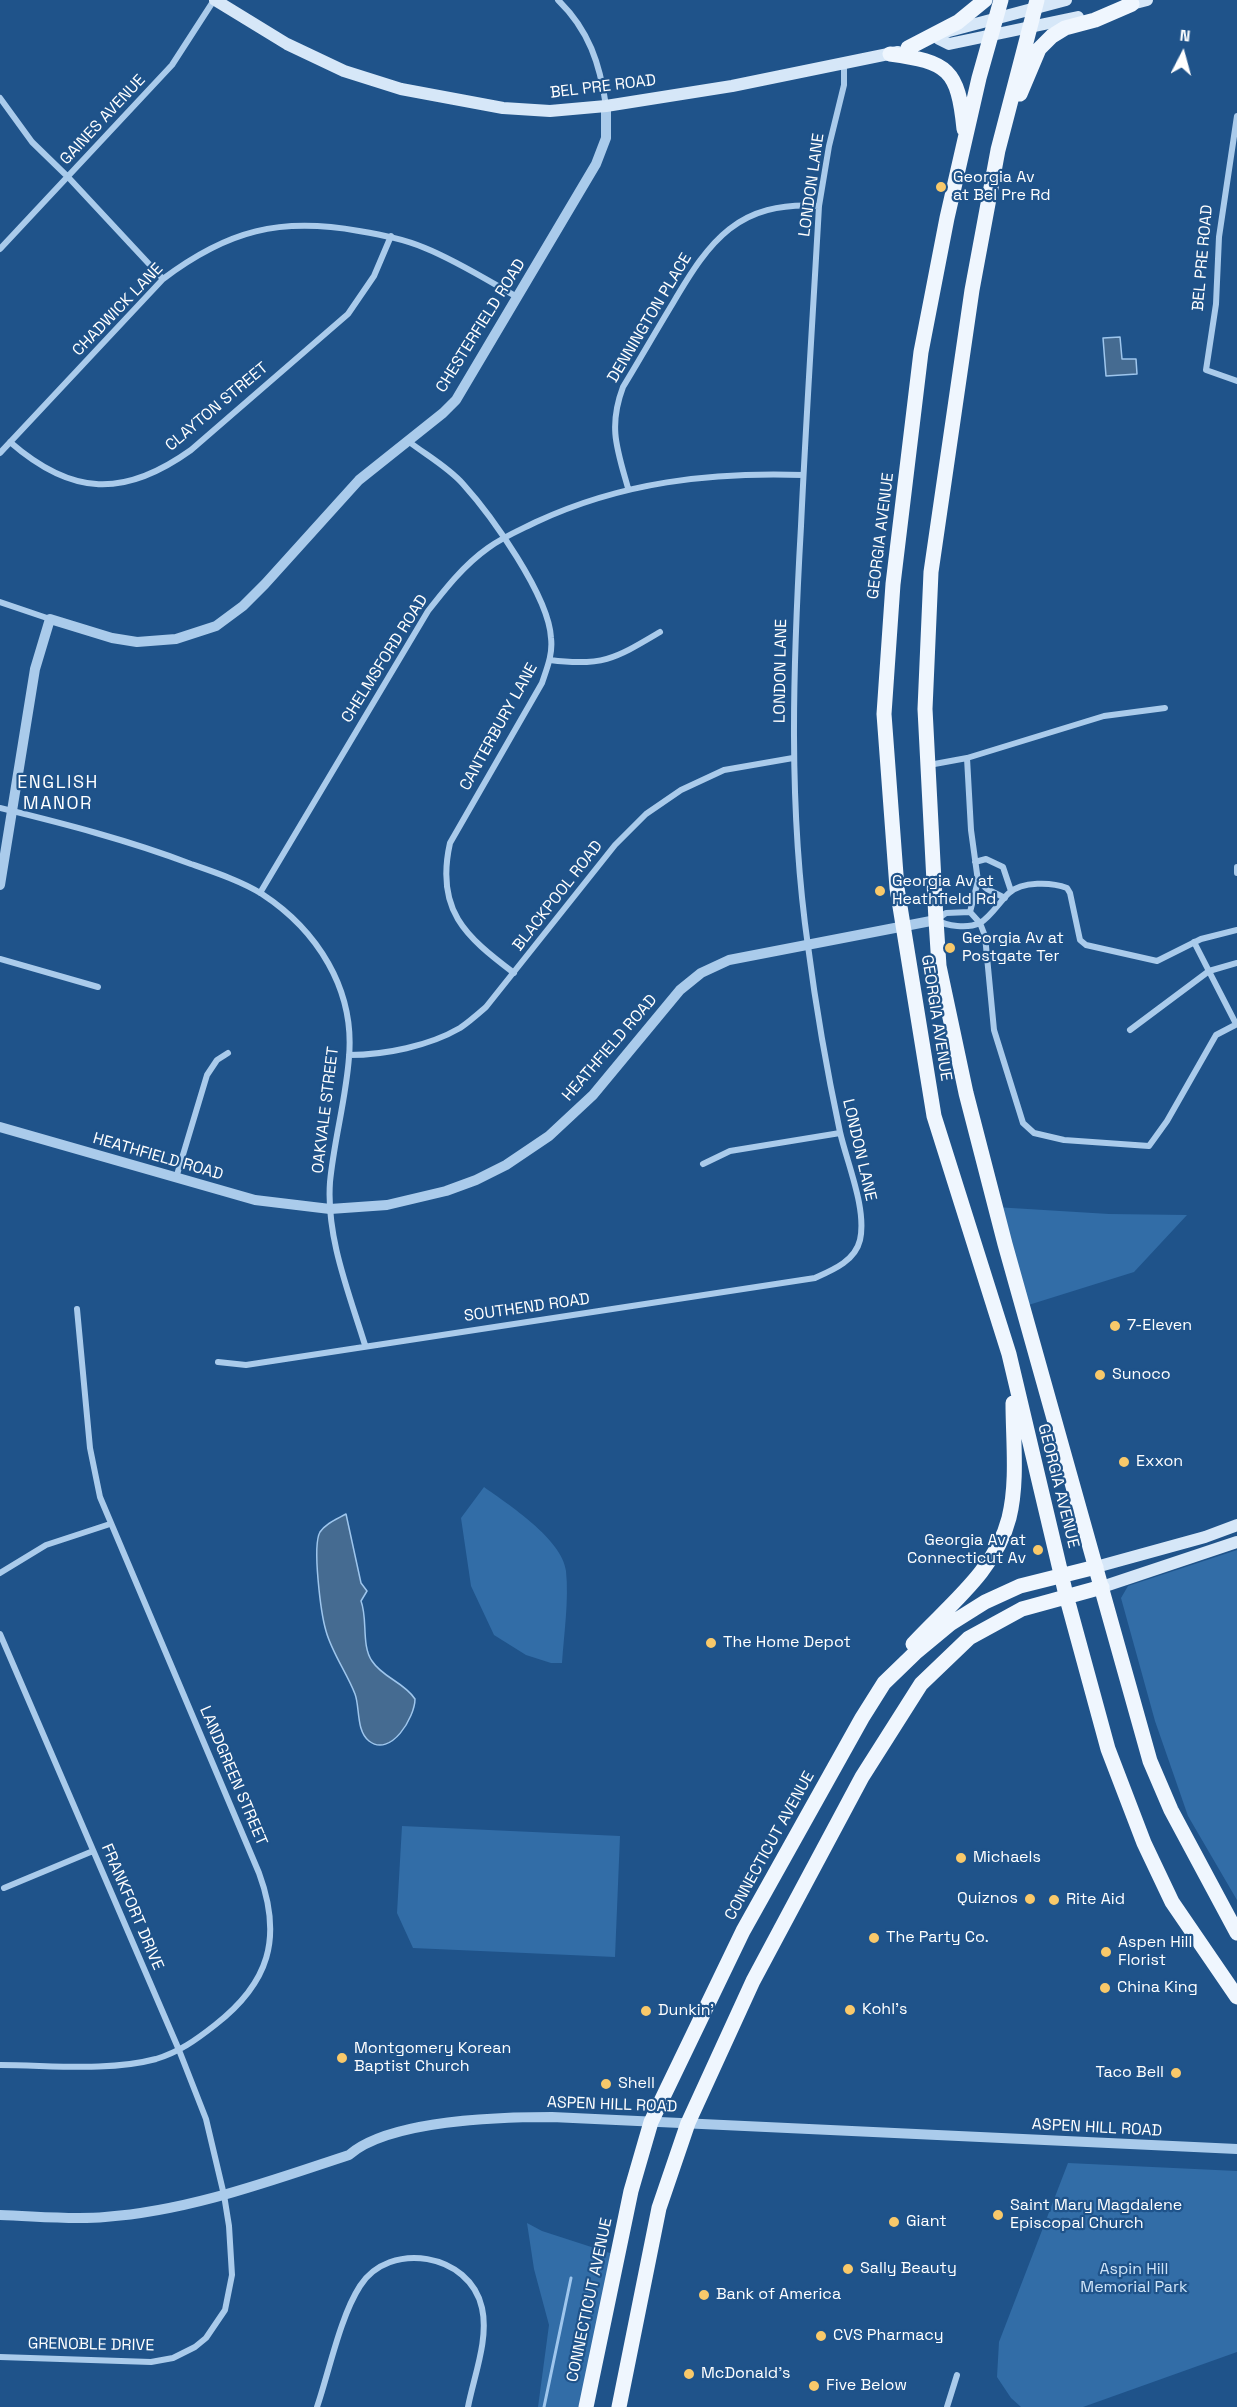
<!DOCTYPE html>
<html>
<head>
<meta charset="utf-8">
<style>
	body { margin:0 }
	#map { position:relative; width:1237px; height:2407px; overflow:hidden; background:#1f538a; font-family:"Space Grotesk",sans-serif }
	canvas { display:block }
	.north { position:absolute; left:1153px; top:24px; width:60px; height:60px; -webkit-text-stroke:4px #1f538a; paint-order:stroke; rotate:6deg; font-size:16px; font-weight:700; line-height:24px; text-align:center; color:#fff }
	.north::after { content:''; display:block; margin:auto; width:21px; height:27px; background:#fff; clip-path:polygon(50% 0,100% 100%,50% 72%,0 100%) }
</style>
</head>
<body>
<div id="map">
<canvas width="1237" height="2407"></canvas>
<div class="north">N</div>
</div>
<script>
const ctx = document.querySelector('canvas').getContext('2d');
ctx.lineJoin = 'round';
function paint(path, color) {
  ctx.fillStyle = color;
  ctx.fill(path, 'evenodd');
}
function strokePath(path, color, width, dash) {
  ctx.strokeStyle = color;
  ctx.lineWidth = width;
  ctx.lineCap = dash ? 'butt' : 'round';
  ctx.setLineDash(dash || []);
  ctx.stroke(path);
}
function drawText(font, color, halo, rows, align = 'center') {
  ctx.font = font + ' "Space Grotesk",sans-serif';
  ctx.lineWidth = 4.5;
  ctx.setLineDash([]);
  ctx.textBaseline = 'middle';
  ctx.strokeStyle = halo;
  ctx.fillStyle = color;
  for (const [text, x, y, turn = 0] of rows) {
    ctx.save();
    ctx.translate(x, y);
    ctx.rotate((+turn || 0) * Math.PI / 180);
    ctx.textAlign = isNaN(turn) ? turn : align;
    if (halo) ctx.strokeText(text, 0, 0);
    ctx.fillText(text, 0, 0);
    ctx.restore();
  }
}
paint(new Path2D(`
	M 995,1207 L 1109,1214 L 1187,1215 L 1134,1272 L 1022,1307 Z
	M 484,1487 C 508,1504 563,1540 566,1571 C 569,1600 564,1634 562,1663 L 551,1663 L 526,1655 L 494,1635 L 471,1586 L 461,1518 Z
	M 1237,1550 L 1237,1900 L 1188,1816 L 1155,1721 L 1121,1598 L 1128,1586 Z
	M 402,1826 L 620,1836 L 615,1957 L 413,1948 L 397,1913 Z
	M 1068,2163 L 1237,2171 L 1237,2352 L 1083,2407 L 1021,2407 L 1011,2398 L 997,2377 L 999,2342 Z
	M 527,2223 L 542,2231 L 616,2255 L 586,2407 L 538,2407 L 549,2325 L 534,2269 Z`), '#326da7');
const water = new Path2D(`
	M 1120,337 L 1122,359 L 1136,359 L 1137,374 L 1106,376 L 1103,338 Z
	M 346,1514 L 361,1583 L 367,1591 L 361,1601 C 368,1619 361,1645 372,1661 C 383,1678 404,1682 415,1699 C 415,1717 391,1758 369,1741 C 356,1731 360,1707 355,1694 C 347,1673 332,1653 326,1631 C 321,1614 312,1546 320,1532 C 326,1523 337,1519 346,1514 Z`);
paint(water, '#456b91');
strokePath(water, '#9ec6ed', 1.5);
strokePath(new Path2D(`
	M 544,2407 L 571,2278`), '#9ec6ed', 3);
strokePath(new Path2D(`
	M 558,0 C 589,30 600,64 606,106
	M 0,98 L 32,142 L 68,177 L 163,279
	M 1237,116 L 1219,237 L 1216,304 L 1206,370 L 1237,381
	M 0,249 L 172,65 L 214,0
	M 408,441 C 426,455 448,467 463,484 C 491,515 549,596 551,638 C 553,654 547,668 542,683 L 450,843 C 435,910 465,936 514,973
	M 10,442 C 72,496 124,498 191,450 L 348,314 L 374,276 L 391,236
	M 0,453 L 163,279 C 228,230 280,217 359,231 C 382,235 404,239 425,248 C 457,261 487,280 517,297
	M 628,488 C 617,449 608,427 623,387 C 640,359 656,331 673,303 C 710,240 738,201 819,206
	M 0,602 L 50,619
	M 550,660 C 603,667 616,658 660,632
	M 967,758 L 971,830 L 978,881 L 970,912
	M 929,765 L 967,758 L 1104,716 L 1165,708
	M 0,808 C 65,824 128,840 191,864 C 214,872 241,881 262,894 C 317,930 355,989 349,1057 C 346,1099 334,1140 330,1182 C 326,1237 349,1293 365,1345
	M 975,862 L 986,859 L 1003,867 L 1011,891
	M 1237,867 L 1237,873
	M 978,881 L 987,889 L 1005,898
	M 260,893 L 428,611 C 446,588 464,565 488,548 C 503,537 520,530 536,522 C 622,482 710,472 803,475
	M 970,912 L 980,923 L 985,936 L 994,1030 L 1023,1123 L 1034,1133 L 1064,1140 L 1149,1146 L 1167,1121 L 1216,1035 L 1237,1024
	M 970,912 L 946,913 L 936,920 C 947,926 967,929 980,923 C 991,917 1000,901 1009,893 C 1022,881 1052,882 1067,888 L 1070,893 L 1080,940 L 1086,945 L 1157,961 L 1201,939 L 1237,930
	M 1194,942 L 1236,1024
	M 0,959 L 98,987
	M 1130,1030 L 1209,971 L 1237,963
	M 349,1055 C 385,1055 429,1046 460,1028 C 469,1022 478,1014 486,1007 L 615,845 L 646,814 L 681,790 L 724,770 L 793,758
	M 703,1164 L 730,1151 L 840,1133
	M 176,1178 L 207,1075 L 217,1060 L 228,1053
	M 218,1362 L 246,1365 L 815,1278 C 833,1270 855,1261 860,1240 C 867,1209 847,1163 840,1132 C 827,1071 816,1008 808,946 C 788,807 793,666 801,526 C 806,419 813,313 819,206 L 829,146 L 844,85 L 844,64
	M 0,1573 L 46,1545 L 110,1524
	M 0,1634 L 179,2050 L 206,2119 L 224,2195 L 229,2226 L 232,2275 L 225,2310 L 206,2338 L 195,2347 L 173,2358 L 151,2362 L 0,2357
	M 4,1888 L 93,1851
	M 0,2065 C 50,2065 107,2072 156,2059 C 179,2052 196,2040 215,2025 C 269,1983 283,1938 259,1873 L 100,1497 L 90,1448 L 77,1309
	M 317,2407 C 329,2372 340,2317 360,2286 C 389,2240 470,2253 482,2308 C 489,2339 474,2376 468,2407
	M 947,2407 L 957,2375`), '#aacbeb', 6);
strokePath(new Path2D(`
	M 0,885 L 35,669 L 50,619 L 112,638 L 137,642 L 176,639 L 216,626 L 243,606 L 265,584 L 359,480 L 443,413 L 456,400 L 596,164 L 606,138 L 606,106
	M 0,1127 L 255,1200 L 330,1209 L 387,1205 L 446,1191 L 476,1180 L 506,1165 L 549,1136 L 593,1095 L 680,990 L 701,973 L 729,960 L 936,920
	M 0,2215 C 35,2216 71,2220 105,2217 C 189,2211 270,2181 349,2155 C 389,2120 500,2117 552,2117 L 1237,2149`), '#aacbeb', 10);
strokePath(new Path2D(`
	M 215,0 L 287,44 L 344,71 L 401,89 L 503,108 L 550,111 L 606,106 L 732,86 L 898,52
	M 1124,6 L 1147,0
	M 949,31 L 1066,0
	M 939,39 L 949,44 L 1078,17
	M 1096,1567 L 1205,1537 L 1237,1525
	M 1102,1587 L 1237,1542`), '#d6e7f8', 12);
strokePath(new Path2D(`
	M 1001,0 L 979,78 L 947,218 L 921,352 L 893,584 L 884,714 L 897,888 L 934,1116 L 1009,1354 L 1066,1595 L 1108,1749 L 1144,1843 L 1172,1902 L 1237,1997
	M 1037,0 L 998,150 L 972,290 L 931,572 L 925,709 L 936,920 L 939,966 L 966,1093 L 1005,1244 L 1150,1761 L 1171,1810 L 1237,1933
	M 908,48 L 958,22 L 985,0
	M 890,54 C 948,62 958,69 964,129
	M 1020,94 L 1039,49 L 1052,36 L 1065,28 L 1095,20 L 1132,4
	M 913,1644 C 948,1606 996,1570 1009,1518 C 1018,1482 1013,1440 1013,1403
	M 586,2407 L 631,2191 L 651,2122 L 743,1931 L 862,1718 L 884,1683 L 915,1653 L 950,1624 L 985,1602 L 1020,1586 L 1096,1567
	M 619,2407 L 659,2208 L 688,2123 L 753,1981 L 862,1777 L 921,1684 L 969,1638 L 1022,1609 L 1102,1587`), '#eff6fe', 15);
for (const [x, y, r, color] of [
	[941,187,6,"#f9c96a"],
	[880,891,6,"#f9c96a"],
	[950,948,6,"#f9c96a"],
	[1115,1326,6,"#f9c96a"],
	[1100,1375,6,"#f9c96a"],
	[1124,1462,6,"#f9c96a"],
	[1038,1550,6,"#f9c96a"],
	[711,1643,6,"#f9c96a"],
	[961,1858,6,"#f9c96a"],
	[1030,1899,6,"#f9c96a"],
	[1054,1900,6,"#f9c96a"],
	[874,1938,6,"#f9c96a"],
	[1106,1952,6,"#f9c96a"],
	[1105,1988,6,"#f9c96a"],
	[850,2010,6,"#f9c96a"],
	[646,2011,6,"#f9c96a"],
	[342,2058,6,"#f9c96a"],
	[1176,2073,6,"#f9c96a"],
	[606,2084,6,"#f9c96a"],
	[998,2215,6,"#f9c96a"],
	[894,2222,6,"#f9c96a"],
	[848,2269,6,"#f9c96a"],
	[704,2295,6,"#f9c96a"],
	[821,2336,6,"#f9c96a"],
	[689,2374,6,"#f9c96a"],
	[814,2386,6,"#f9c96a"]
]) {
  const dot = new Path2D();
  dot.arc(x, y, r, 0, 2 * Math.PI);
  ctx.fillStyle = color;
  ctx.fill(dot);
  strokePath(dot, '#1f538a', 2);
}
drawText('16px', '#fff', '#1f538a', [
	["BEL PRE ROAD",603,87,-7],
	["GAINES AVENUE",103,120,-47],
	["LONDON LANE",812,185,-82],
	["BEL PRE ROAD",1203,258,-85],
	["CHADWICK LANE",118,310,-46],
	["DENNINGTON PLACE",650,318,-59],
	["CHESTERFIELD ROAD",481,326,-58],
	["CLAYTON STREET",217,407,-40],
	["GEORGIA AVENUE",881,536,-83],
	["CHELMSFORD ROAD",385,659,-58],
	["LONDON LANE",781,671,-89],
	["CANTERBURY LANE",499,727,-61],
	["BLACKPOOL ROAD",558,896,-52],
	["GEORGIA AVENUE",936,1018,81],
	["HEATHFIELD ROAD",610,1048,-49],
	["OAKVALE STREET",326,1110,-83],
	["LONDON LANE",859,1150,77],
	["HEATHFIELD ROAD",158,1157,16],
	["SOUTHEND ROAD",527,1308,-8],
	["GEORGIA AVENUE",1058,1486,76],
	["LANDGREEN STREET",233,1776,67],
	["CONNECTICUT AVENUE",770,1846,-61],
	["FRANKFORT DRIVE",132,1907,67],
	["ASPEN HILL ROAD",612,2105,2],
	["ASPEN HILL ROAD",1097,2128,3],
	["CONNECTICUT AVENUE",590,2300,-78],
	["GRENOBLE DRIVE",91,2345,1]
]);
drawText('16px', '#fff', '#1f538a', [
	["Georgia Av",953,178],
	["at Bel Pre Rd",953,196],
	["Georgia Av at",892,882],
	["Heathfield Rd",892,900],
	["Georgia Av at",962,939],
	["Postgate Ter",962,957],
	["7-Eleven",1127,1326],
	["Sunoco",1112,1375],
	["Exxon",1136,1462],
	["Georgia Av at",1026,1541,"right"],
	["Connecticut Av",1026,1559,"right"],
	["The Home Depot",723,1643],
	["Michaels",973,1858],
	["Quiznos",1018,1899,"right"],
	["Rite Aid",1066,1900],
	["The Party Co.",886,1938],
	["Aspen Hill",1118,1943],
	["Florist",1118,1961],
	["China King",1117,1988],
	["Kohl's",862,2010],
	["Dunkin'",658,2011],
	["Montgomery Korean",354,2049],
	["Baptist Church",354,2067],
	["Taco Bell",1164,2073,"right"],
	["Shell",618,2084],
	["Saint Mary Magdalene",1010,2206],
	["Episcopal Church",1010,2224],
	["Giant",906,2222],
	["Sally Beauty",860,2269],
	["Bank of America",716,2295],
	["CVS Pharmacy",833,2336],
	["McDonald's",701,2374],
	["Five Below",826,2386]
], 'left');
drawText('16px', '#cfe4f8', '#1f538a', [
	["Aspin Hill",1134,2270],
	["Memorial Park",1134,2288]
]);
ctx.letterSpacing = '1.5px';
drawText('18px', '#fff', '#1f538a', [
	["ENGLISH",58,783],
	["MANOR",58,804]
]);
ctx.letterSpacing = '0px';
</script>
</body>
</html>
